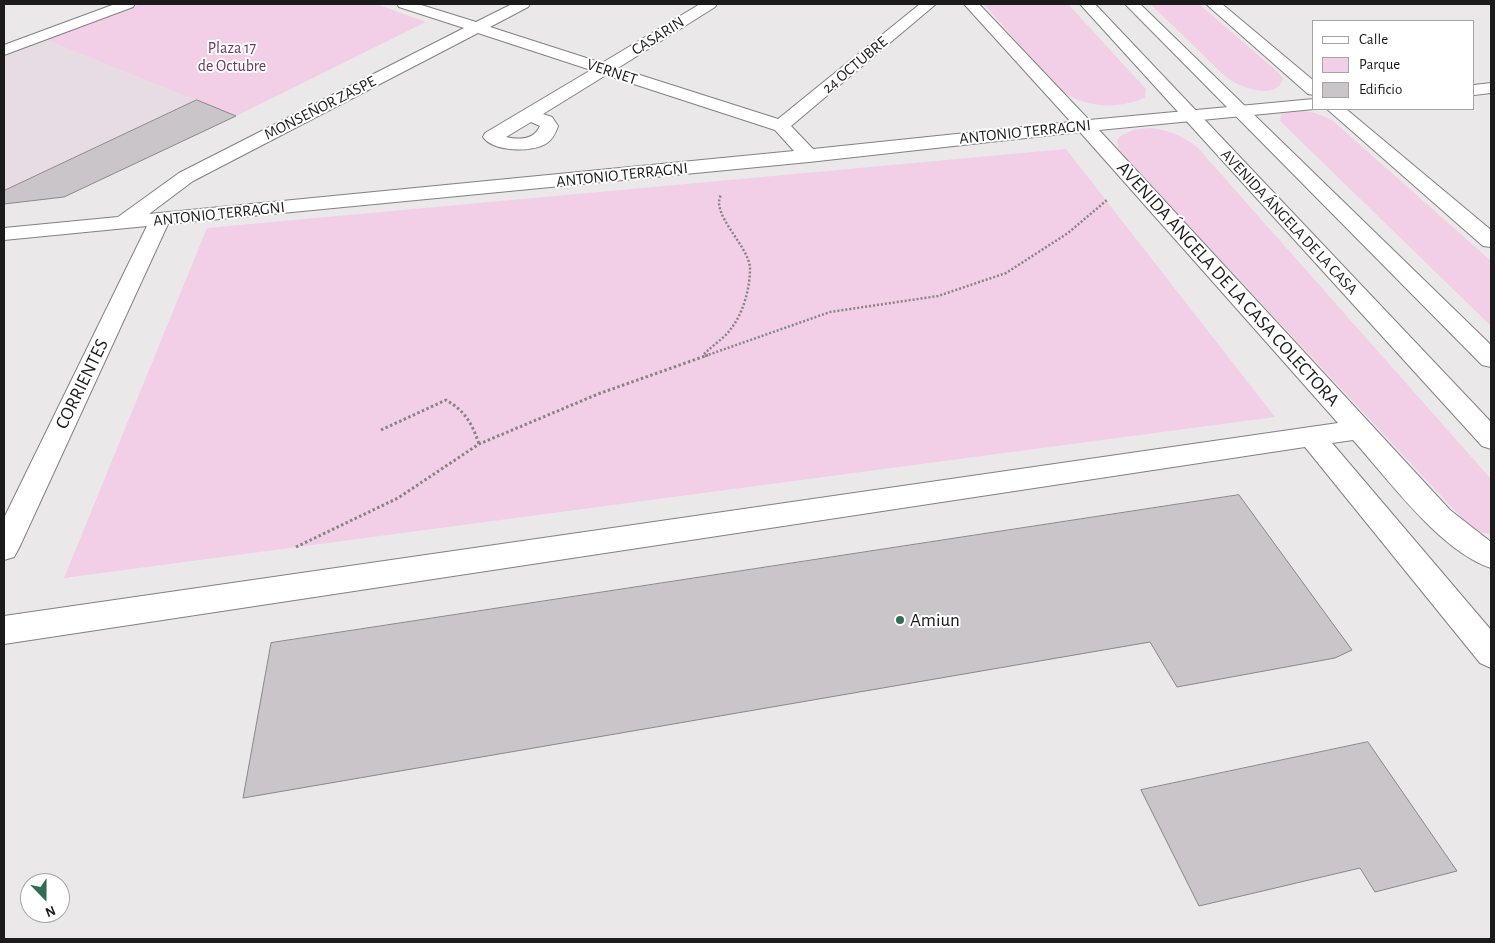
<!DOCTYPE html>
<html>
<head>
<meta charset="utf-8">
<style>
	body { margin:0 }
	#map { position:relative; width:1495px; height:943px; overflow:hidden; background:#ebe8ea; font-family:"Alegreya Sans",sans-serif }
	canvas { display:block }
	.frame { position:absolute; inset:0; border:5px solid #1c1b1c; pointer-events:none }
	.legend { position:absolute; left:1312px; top:20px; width:162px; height:90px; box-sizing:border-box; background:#fff; border:1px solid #a4a4a4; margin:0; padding:6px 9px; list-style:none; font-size:15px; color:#1c1b1c }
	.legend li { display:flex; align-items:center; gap:10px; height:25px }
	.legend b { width:25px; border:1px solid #a4a4a4 }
	.north { position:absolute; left:20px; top:873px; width:50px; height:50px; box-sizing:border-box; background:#fff; border:1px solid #a4a4a4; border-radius:50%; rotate:158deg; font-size:14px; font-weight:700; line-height:20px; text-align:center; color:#1c1b1c }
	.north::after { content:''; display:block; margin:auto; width:18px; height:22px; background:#306c56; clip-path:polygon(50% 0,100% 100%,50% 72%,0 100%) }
</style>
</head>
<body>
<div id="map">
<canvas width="1495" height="943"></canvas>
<div class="frame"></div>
<ul class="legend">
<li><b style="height:6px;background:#fff"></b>Calle</li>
<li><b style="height:14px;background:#f2cfe7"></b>Parque</li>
<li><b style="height:14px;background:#c9c5c8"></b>Edificio</li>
</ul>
<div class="north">N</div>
</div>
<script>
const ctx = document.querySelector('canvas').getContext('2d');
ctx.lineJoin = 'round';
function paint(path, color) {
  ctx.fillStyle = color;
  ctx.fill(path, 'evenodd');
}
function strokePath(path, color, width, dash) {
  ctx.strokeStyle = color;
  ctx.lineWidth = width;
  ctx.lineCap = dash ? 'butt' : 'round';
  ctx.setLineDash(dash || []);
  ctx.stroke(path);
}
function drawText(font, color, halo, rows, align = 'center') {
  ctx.font = font + ' "Alegreya Sans",sans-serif';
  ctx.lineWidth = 4;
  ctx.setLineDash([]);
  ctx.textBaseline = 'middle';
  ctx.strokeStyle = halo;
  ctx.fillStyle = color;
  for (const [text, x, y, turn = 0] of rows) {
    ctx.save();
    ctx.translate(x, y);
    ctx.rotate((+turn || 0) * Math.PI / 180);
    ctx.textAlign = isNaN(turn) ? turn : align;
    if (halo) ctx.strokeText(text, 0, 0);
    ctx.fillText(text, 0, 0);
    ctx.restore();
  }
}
paint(new Path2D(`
	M 44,39 L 197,100 L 4,191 L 4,54 Z`), '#e7dce3');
paint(new Path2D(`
	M 141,4 L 376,4 L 426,22 L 236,116 L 44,39 Z
	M 984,4 L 1068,4 L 1146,89 L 1145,98 C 1115,110 1084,108 1057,88 Z
	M 1150,4 L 1199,4 L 1279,73 L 1283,79 C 1276,100 1246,89 1232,81 C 1223,76 1214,65 1206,58 C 1188,40 1169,22 1150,4 Z
	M 1297,110 L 1315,113 L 1332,120 L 1491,261 L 1491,326 L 1280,121 L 1281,114 Z
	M 1152,128 C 1171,131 1183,136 1198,148 L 1491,479 L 1491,534 L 1474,531 L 1123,155 L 1118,147 L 1117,140 C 1127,129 1138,129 1152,128 Z
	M 1066,149 L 1275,417 L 64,578 L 207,228 Z`), '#f2cfe7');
const building = new Path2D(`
	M 197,100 L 236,116 L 64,197 L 4,204 L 4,191 Z
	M 1239,495 L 1352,650 L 1335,658 L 1177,687 L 1150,642 L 243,798 L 271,643 Z
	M 1368,742 L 1457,871 L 1375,892 L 1360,868 L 1199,906 L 1141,790 Z`);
paint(building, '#c9c5c8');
strokePath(building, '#8a8789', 1);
const minor = new Path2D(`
	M 115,4 L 135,4 L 133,7 L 4,55 L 4,45 Z
	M 397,4 L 418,4 L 476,22 L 512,4 L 530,4 L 528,7 L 490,27 L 602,63 L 700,4 L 717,4 L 715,7 L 618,68 L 778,119 L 920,4 L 936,4 L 791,126 L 813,149 L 1071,122 L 964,4 L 979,4 L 1089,120 L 1314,99 L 1314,109 L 1316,109 L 1314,109 L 1099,130 L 1450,510 L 1491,542 L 1491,568 C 1440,551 1389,480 1353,440 L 1332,443 L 1491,630 L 1491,668 L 1480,663 L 1305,447 L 4,644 L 4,616 L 1338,423 L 1080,132 L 809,162 L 168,224 L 19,548 L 14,557 L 4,560 L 4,518 L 147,226 L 4,240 L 4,228 L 118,217 L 179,173 L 464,28 L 399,7 ZM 478,33 L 591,70 L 485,133 L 483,137 C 493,152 533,153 547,143 C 553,139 556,132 558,126 L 552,117 L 543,114 L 606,75 L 775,130 L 794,151 L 149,214 L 193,181 ZM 531,122 L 540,126 C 534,140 519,140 506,137 Z
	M 1206,4 L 1222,4 L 1314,81 L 1314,95 L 1308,94 Z
	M 1491,83 L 1491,93 L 1474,95 L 1474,85 Z
	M 1327,109 L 1346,109 L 1491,230 L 1491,247 L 1483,246 Z`);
const major = new Path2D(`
	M 1080,4 L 1095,4 L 1491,422 L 1491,449 L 1482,446 Z
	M 1125,4 L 1140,4 L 1491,345 L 1491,367 L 1482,365 Z`);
strokePath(minor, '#838082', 2);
strokePath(major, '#838082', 2);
strokePath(new Path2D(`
	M 704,354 C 712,346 723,339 730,330 C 743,314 750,289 750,268 C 749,246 710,214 721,195
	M 705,356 L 830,312 L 938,296 L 1006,273 L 1068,233 L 1107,200`), '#868485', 2.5, [2, 2]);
strokePath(new Path2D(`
	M 381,430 L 446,400 C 465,411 472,423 479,444
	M 296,547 L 398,498 L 479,444 L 598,394 L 708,355`), '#868485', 3, [2.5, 2.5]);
paint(minor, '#fff');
paint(major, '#fff');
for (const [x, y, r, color] of [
	[900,620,5,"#306c56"]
]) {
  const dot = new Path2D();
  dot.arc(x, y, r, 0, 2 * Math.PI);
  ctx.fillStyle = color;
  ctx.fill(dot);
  strokePath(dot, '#fff', 2);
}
drawText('16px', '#1c1b1c', '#fff', [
	["CASARIN",658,36,-32],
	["24 OCTUBRE",855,65,-40],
	["VERNET",612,72,18],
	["MONSEÑOR ZASPE",320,108,-27],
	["ANTONIO TERRAGNI",1025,132,-6],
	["ANTONIO TERRAGNI",622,175,-6],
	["ANTONIO TERRAGNI",219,214,-6],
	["AVENIDA ÁNGELA DE LA CASA",1289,222,47]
]);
drawText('16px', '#6f3761', '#fff', [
	["Plaza 17",232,48],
	["de Octubre",232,66]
]);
drawText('19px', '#1c1b1c', '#fff', [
	["AVENIDA ÁNGELA DE LA CASA COLECTORA",1228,284,48],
	["CORRIENTES",82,384,-64]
]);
drawText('19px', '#1c1b1c', '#fff', [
	["Amiun",910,620]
], 'left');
</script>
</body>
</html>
